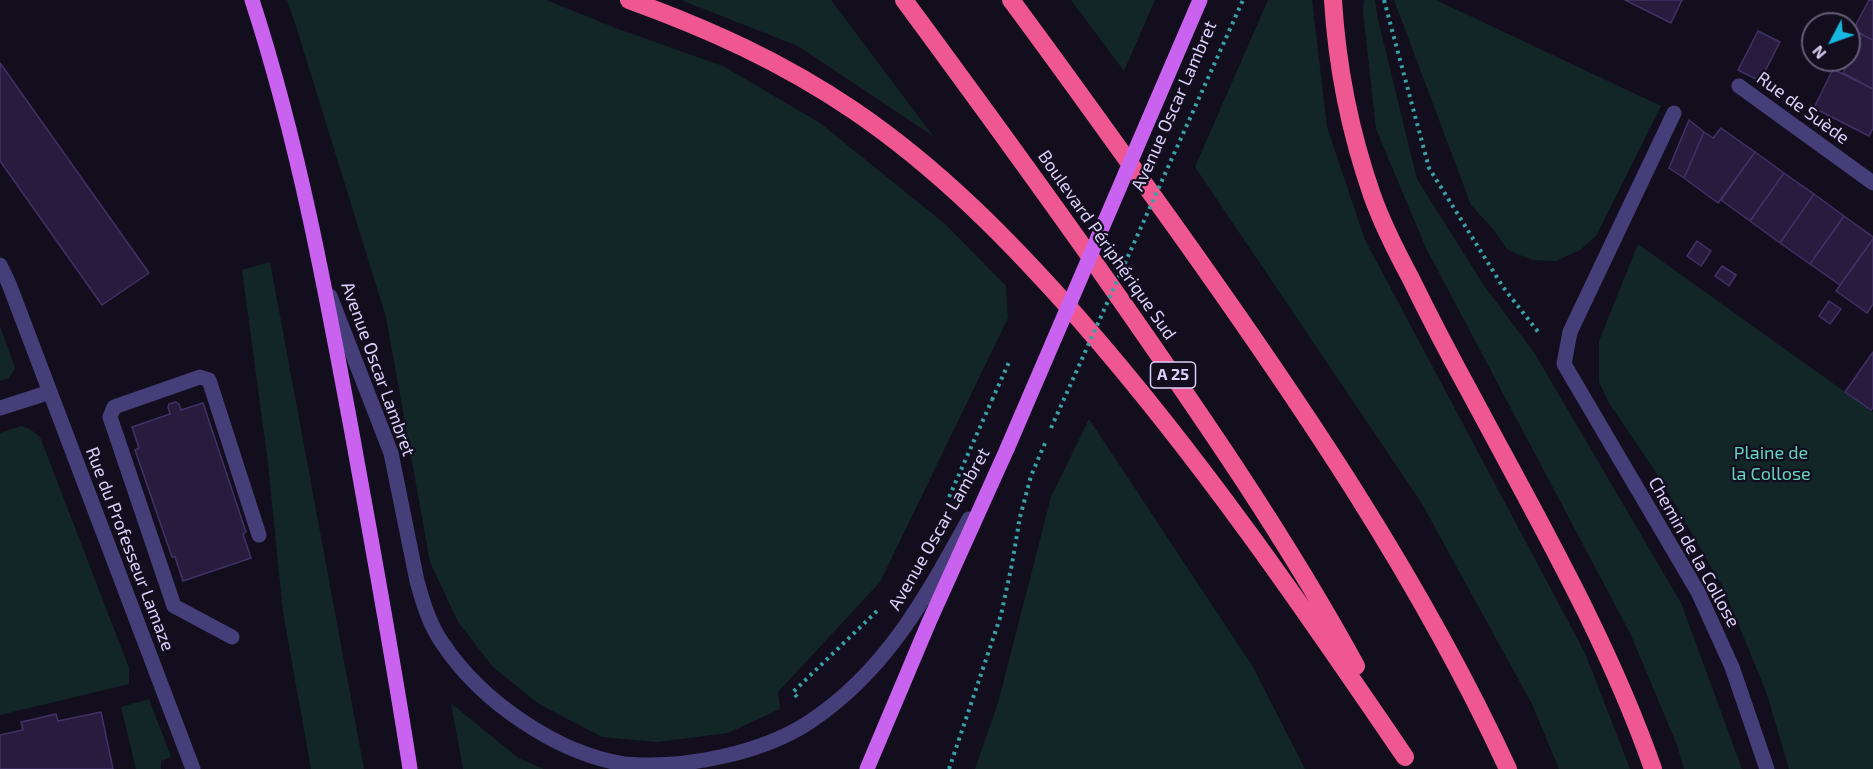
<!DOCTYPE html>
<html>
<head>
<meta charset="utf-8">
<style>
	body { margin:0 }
	#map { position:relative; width:1873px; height:769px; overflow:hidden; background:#130e1e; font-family:"Exo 2",sans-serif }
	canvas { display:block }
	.north { position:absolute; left:1801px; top:12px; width:60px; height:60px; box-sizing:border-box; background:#130e1e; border:2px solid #635c76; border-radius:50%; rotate:229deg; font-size:16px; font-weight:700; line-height:24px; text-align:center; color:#dad0fa }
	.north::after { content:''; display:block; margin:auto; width:21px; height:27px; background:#16b7e1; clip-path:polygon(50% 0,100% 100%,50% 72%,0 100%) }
</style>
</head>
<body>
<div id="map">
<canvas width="1873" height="769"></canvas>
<div class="north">N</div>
</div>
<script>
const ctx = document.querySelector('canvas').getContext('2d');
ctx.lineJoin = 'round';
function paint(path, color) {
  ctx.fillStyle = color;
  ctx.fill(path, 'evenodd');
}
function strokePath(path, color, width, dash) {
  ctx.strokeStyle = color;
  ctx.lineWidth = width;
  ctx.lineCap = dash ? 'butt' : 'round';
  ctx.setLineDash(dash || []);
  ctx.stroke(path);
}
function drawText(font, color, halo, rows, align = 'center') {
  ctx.font = font + ' "Exo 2",sans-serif';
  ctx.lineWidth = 4.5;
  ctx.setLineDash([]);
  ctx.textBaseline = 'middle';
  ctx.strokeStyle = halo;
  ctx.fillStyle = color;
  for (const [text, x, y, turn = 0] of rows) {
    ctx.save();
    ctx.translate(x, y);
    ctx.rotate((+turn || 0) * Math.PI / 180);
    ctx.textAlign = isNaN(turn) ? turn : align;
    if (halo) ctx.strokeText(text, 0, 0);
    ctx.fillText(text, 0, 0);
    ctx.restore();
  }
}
paint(new Path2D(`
	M 287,0 L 546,0 L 618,29 L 723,66 L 820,123 L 945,224 L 1006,286 L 1008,318 L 880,582 L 778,692 L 780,709 L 728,733 L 657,742 L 602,737 L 539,704 L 493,667 L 458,622 L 430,562 L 386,317 L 296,26 Z
	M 681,0 L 831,0 L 933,136 L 798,46 Z
	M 1071,0 L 1155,0 L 1124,71 Z
	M 1268,0 L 1312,0 L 1327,127 L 1365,240 L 1585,653 L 1630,769 L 1559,769 L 1532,704 L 1421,502 L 1195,167 Z
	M 1364,0 L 1375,0 L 1378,20 L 1417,179 L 1483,284 L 1535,354 L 1681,603 L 1742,769 L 1684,769 L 1677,745 L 1631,635 L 1426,248 L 1376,129 L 1363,11 Z
	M 1394,0 L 1436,0 L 1661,106 L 1596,236 L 1580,250 L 1556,261 L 1532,260 L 1508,250 L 1493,229 L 1471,205 Z
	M 1638,244 L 1873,412 L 1873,769 L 1789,769 L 1767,694 L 1724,589 L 1661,480 L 1609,403 L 1599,382 L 1599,341 Z
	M 270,262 L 364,769 L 311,769 L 283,612 L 268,463 L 242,270 Z
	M 0,326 L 15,368 L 9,378 L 0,381 Z
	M 1089,419 L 1253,667 L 1305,769 L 975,769 L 998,703 L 1051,497 Z
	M 21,426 L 30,429 L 40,437 L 129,668 L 129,684 L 0,715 L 0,433 Z
	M 149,699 L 171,757 L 161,761 L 161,769 L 136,769 L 121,707 Z
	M 451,703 L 518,758 L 544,769 L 463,769 Z`), '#122628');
const building = new Path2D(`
	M 1625,0 L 1682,0 L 1671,23 Z
	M 1869,0 L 1873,0 L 1873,40 L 1853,30 Z
	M 1850,28 L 1873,40 L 1873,89 L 1843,73 L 1851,55 L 1849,54 Z
	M 1758,31 L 1780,42 L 1760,81 L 1738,70 Z
	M 0,63 L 149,273 L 102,305 L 0,161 Z
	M 1833,69 L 1873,89 L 1873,128 L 1869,136 L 1814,108 Z
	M 1689,120 L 1704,132 L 1684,178 L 1669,168 Z
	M 1721,128 L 1755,152 L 1718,203 L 1684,178 L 1704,132 L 1713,138 Z
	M 1755,152 L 1784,173 L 1750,221 L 1721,200 Z
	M 1784,173 L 1814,194 L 1780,243 L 1750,221 Z
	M 1814,194 L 1844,216 L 1810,264 L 1780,243 Z
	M 1844,216 L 1873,237 L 1873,239 L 1840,285 L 1810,264 Z
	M 1873,239 L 1873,304 L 1867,313 L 1836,291 Z
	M 1697,241 L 1711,251 L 1701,266 L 1687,256 Z
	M 1722,266 L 1736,275 L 1729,286 L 1715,276 Z
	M 1829,301 L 1841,309 L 1830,324 L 1819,316 Z
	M 1873,352 L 1873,408 L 1871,410 L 1845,392 Z
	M 176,402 L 179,404 L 181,410 L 203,403 L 246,532 L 243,534 L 251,558 L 183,581 L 175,557 L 172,557 L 135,450 L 139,448 L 132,427 L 170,414 L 168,407 L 169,404 Z
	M 101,712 L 113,769 L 0,769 L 0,735 L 23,730 L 21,722 L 56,714 L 58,721 Z`);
paint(building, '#271c3e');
strokePath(building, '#413167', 1.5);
strokePath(new Path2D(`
	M 1384,0 L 1429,168 L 1503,287 L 1539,333
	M 949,497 L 992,400
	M 797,697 L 793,692 L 878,610
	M 949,769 L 1001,615 L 1012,564 L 1020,517 L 1031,476 L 1045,443`), '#39a1a6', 4, [3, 4.5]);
strokePath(new Path2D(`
	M 1739,86 L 1873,183
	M 1674,113 L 1570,332 L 1564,364 L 1698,592 L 1732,667 L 1767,769
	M 0,265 L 9,284 L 50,392
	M 330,296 L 391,453 L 417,581 C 423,603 430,626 443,644 C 481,701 556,753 624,764 C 683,769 762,754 811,721 C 887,670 926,597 969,519
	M 0,408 L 50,392 L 193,769
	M 232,637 L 174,606 L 110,417 L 114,407 L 200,377 L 209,380 L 259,535`), '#463e79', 15);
strokePath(new Path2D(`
	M 252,0 C 298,141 325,287 352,433 C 372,545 393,657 410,769
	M 867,769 L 929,622 L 1007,449`), '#ca62f0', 15);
strokePath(new Path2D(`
	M 629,0 C 709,29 782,62 853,110 C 940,169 1011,242 1080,320 C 1200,457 1303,607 1405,757
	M 904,0 C 977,99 1049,198 1120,299 C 1203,418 1286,538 1356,666
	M 1011,0 C 1069,78 1125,157 1181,235 C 1302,405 1420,579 1508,769
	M 1333,0 C 1337,66 1350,132 1372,195 C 1382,223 1396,251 1410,277 C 1430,318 1451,358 1473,398 C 1537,518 1608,640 1653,769`), '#ef5790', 18);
strokePath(new Path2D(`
	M 992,400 L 1010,360
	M 1051,428 L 1243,0`), '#39a1a6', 4, [3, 4.5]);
strokePath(new Path2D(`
	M 1007,449 L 1200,0`), '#ca62f0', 15);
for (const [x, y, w] of [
	[1173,375,45]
]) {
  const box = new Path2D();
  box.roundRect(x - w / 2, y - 13, w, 26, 4.5);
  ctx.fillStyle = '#130e1e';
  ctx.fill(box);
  strokePath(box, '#dad0fa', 1.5);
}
drawText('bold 16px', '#dad0fa', null, [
	["A 25",1173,375]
]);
drawText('18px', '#dad0fa', '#130e1e', [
	["Avenue Oscar Lambret",1174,106,-66],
	["Rue de Suède",1803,108,36],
	["Boulevard Périphérique Sud",1107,245,55],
	["Avenue Oscar Lambret",378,369,70],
	["Avenue Oscar Lambret",939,529,-60],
	["Rue du Professeur Lamaze",130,549,69],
	["Chemin de la Collose",1694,552,61]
]);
drawText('18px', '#64d3c3', '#130e1e', [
	["Plaine de",1771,453],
	["la Collose",1771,474]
]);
</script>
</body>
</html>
